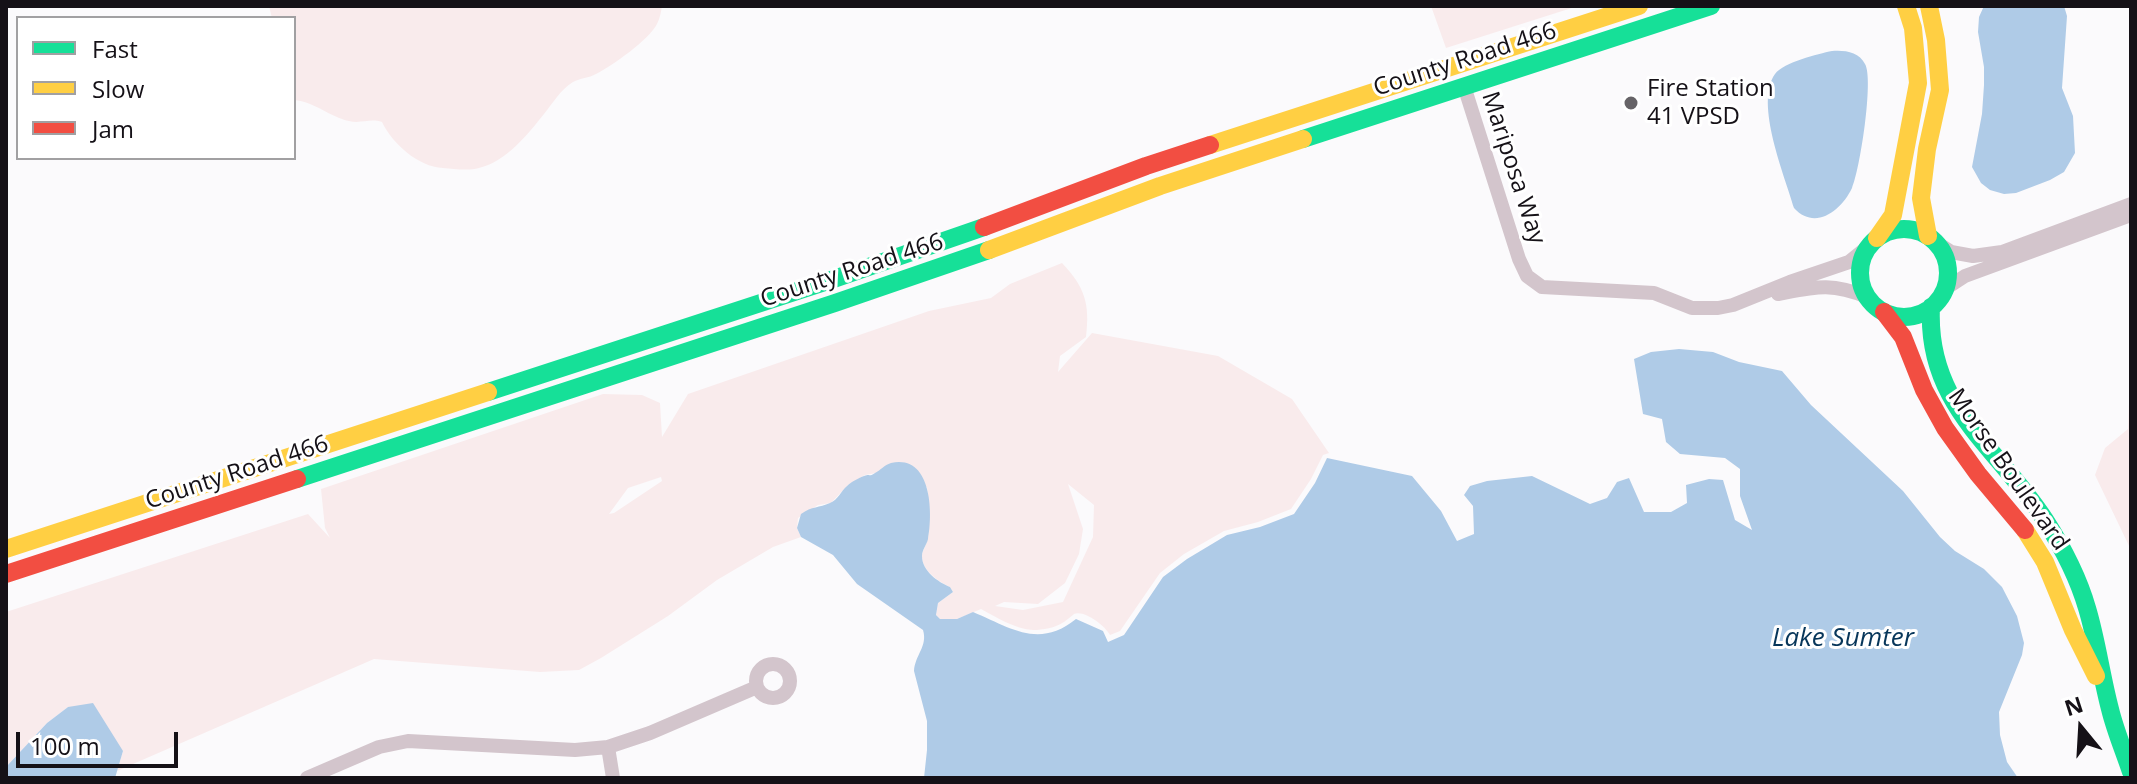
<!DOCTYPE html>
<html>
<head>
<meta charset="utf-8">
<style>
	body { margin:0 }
	#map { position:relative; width:2137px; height:784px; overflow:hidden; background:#fbfafc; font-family:"Open Sans",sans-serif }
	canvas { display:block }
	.frame { position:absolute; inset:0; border:8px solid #151117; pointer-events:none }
	.legend { position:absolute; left:16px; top:16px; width:280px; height:144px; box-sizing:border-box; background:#fff; border:2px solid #a1a0a2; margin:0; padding:10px 14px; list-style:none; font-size:24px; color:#151117 }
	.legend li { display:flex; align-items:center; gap:16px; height:40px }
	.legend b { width:40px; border:2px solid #a1a0a2 }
	.north { position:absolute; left:2041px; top:688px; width:80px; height:80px; -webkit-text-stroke:6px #fff; paint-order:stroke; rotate:342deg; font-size:22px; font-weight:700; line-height:32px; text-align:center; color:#151117 }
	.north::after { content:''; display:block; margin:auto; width:28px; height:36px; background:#151117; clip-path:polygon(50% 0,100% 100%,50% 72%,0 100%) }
	.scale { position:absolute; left:16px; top:732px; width:162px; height:36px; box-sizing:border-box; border:4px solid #151117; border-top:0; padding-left:10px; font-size:24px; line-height:28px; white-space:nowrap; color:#151117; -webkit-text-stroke:6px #fff; paint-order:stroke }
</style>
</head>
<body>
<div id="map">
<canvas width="2137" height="784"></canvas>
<div class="frame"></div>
<ul class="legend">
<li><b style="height:10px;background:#16e098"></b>Fast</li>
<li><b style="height:10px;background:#ffcf43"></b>Slow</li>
<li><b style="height:10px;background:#f24e42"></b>Jam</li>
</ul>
<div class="north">N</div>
<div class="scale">100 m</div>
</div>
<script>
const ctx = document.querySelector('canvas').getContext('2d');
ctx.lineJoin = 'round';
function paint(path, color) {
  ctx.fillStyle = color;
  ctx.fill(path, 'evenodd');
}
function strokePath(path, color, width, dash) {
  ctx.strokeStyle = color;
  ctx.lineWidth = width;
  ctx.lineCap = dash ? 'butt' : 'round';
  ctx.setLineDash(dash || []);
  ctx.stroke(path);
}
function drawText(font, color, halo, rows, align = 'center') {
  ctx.font = font + ' "Open Sans",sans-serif';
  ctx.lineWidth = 6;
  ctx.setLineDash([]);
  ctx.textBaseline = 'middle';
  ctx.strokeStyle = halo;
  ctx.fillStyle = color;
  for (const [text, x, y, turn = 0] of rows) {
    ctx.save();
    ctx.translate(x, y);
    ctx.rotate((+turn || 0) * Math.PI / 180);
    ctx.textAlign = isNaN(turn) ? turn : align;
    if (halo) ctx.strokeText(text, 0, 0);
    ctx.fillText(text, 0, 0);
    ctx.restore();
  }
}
paint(new Path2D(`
	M 269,6 L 662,6 C 661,12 660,18 657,24 C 649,40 613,65 596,74 C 589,78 580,78 573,82 C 561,89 553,103 544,114 C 528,134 506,162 479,168 C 469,171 454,169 443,168 C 418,167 392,143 382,122 C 370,118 361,124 349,121 C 330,117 315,102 294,100 L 294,18 L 272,18 Z
	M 1431,6 L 1578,6 L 1446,48 Z
	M 1062,263 C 1085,287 1090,304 1086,337 L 1060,356 L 1058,372 L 1092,333 L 1218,356 L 1292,399 L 1329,453 L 1323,455 L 1311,479 L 1291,509 L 1258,522 L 1224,531 L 1184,554 L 1160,573 L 1120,631 L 1110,635 C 1105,626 1085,610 1074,614 C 1073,615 1064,622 1064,622 C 1055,628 1043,630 1033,630 C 1015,629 996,617 981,609 L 957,619 L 940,619 L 936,615 L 938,603 L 953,592 L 950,587 C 939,582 921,570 922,555 C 923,549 927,544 928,537 C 930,520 929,504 927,487 L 876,473 L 865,475 L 848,485 L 831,503 L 818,505 L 798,518 L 797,528 L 801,537 L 773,547 L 717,580 L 668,616 L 601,658 L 579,670 L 540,672 L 374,659 L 117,771 L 123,751 L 68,707 L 47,723 L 6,767 L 6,612 L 308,514 L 330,538 L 325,528 L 321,489 L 603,394 L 642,395 L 660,403 L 662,437 L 688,394 L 929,311 L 991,298 L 1010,284 ZM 661,477 L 662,481 L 614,513 L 609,514 L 628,488 ZM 1068,484 L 1094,505 L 1093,537 L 1063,602 L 1023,610 L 995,606 L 1004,602 L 1038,604 L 1065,583 L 1079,554 L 1083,529 Z
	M 2131,349 L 2131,550 L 2095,475 L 2105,448 L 2128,429 Z`), '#f9ebec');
paint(new Path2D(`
	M 1984,6 L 2064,6 L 2067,16 L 2062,88 L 2073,116 L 2075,153 L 2064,172 L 2050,180 L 2016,193 L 2004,194 L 1990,190 L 1981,183 L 1972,167 L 1982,114 L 1984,85 L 1984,67 L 1978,32 L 1979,17 Z
	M 1832,51 C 1845,50 1859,52 1865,64 C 1874,79 1860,170 1852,188 C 1841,211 1815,231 1794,208 C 1785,176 1754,103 1775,74 C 1784,62 1818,54 1832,51 Z
	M 1679,349 L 1713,352 L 1739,362 L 1782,371 L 1811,405 L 1903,491 L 1940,537 L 1955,551 L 1984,569 L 2002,587 L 2017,616 L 2024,643 L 2022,655 L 1999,712 L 2000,735 L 2007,762 L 2018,778 L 924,778 L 927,750 L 927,721 L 914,671 C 915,655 928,646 923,630 L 857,584 L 833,555 L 801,537 L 797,528 L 801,514 C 812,506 819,508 830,503 C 838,500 841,491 847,486 C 851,482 859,478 864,476 C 872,473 867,478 875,473 C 881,470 884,465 891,463 C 932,454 933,513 928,539 C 927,544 922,550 922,556 C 922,571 938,582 950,587 L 953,592 L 938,603 L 936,615 L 940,619 L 957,619 L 973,612 C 1011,628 1039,649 1076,619 L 1103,631 L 1108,642 L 1124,635 L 1163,577 L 1187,559 L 1227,535 L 1260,527 L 1294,514 L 1315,483 L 1327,458 L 1412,476 L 1441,511 L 1457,541 L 1474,534 L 1473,506 L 1464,495 L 1470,486 L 1487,481 L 1532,476 L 1590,504 L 1607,498 L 1617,482 L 1629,478 L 1644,512 L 1671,512 L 1687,503 L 1686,485 L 1709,479 L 1723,480 L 1735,520 L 1752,530 L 1740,496 L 1740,469 L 1725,458 L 1680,454 L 1666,442 L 1662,419 L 1643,414 L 1634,359 L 1651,352 Z
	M 93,703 L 123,751 L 115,778 L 6,778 L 6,767 L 47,723 L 68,707 Z`), '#afcbe7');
strokePath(new Path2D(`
	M 1464,86 L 1519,259 L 1527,276 L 1542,287 L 1654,293 L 1692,308 L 1718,308 L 1733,305 L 1790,282 L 1849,262 L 1870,245
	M 1937,243 L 1951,252 L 1973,256 L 2002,252 L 2131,204
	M 1945,289 L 1965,276 L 2131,215
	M 1778,294 C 1815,287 1831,282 1867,297
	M756 681a17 17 0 1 1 34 0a17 17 0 1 1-34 0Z
	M 608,747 L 613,778
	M 307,778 L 379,747 L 408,741 L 575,750 L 608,747 L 650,733 L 757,687`), '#d3c5cc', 14);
strokePath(new Path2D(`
	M 1303,139 L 1711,6
	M1860 273a44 44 0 1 1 88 0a44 44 0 1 1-88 0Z
	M 1931,307 C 1926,406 1997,446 2045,520 C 2063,548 2078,577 2087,608 C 2097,641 2101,675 2110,709 C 2115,730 2124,751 2131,772
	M 488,392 L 828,281 L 984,227
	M 297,479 L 835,303 L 989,250`), '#16e098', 18);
strokePath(new Path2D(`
	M 1210,145 L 1639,6
	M 1928,236 L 1921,198 L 1927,149 L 1940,90 L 1936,40 L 1929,6
	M 1877,238 L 1893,215 L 1918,83 L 1913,28 L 1906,6
	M 989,250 L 1160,186 L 1303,139
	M 2025,530 L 2045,562 L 2073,630 L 2096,676
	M 6,549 L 488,392`), '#ffcf43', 18);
strokePath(new Path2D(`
	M 984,227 L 1146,166 L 1210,145
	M 1884,312 L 1903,337 L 1924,390 L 1945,428 L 1978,474 L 2025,530
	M 6,574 L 297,479`), '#f24e42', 18);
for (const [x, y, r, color] of [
	[1631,103,8,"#666367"]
]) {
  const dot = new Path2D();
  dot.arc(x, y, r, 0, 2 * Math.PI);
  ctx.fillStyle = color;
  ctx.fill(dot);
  strokePath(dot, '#fff', 3);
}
drawText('24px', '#151117', '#fff', [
	["County Road 466",1465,60,-18],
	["Mariposa Way",1513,168,72],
	["County Road 466",852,271,-18],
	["Morse Boulevard",2008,470,55],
	["County Road 466",237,473,-18]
]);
drawText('24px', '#151117', '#fff', [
	["Fire Station",1647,89],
	["41 VPSD",1647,117]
], 'left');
drawText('italic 26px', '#07365a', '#fff', [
	["Lake Sumter",1843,639]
]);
</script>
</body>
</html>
